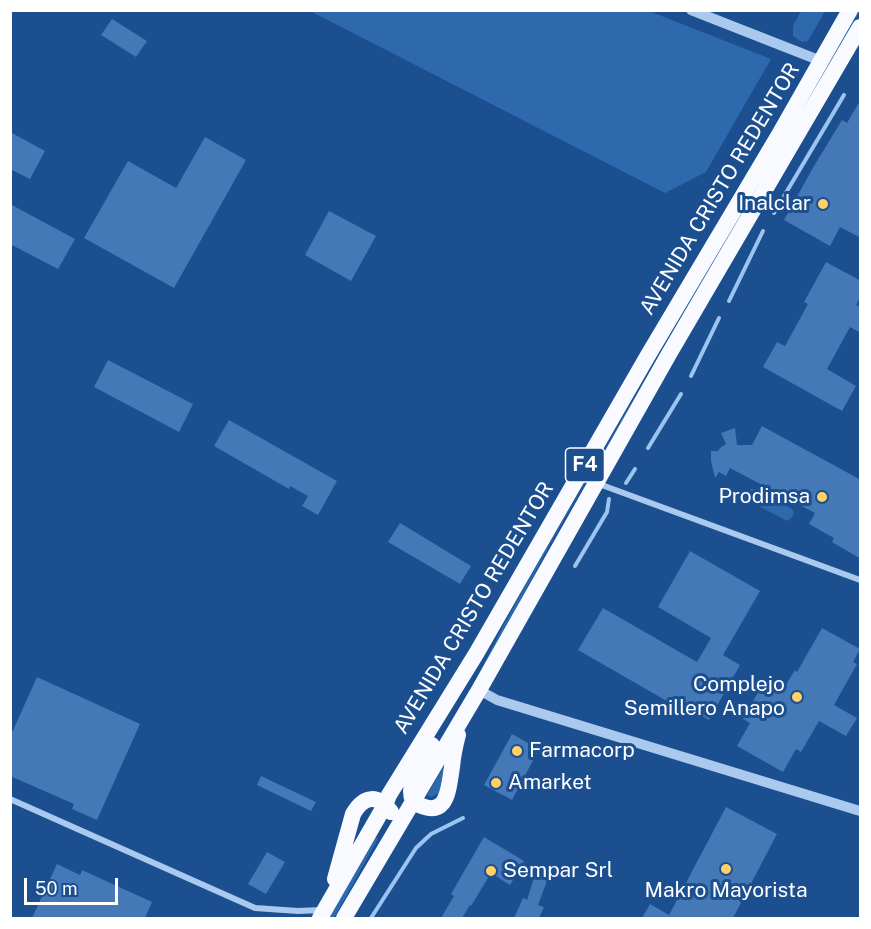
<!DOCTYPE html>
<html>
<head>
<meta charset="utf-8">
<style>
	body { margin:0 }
	#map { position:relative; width:871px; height:929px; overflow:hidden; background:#1b4f8f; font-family:"Public Sans",sans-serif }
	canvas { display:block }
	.frame { position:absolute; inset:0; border:12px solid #fff; pointer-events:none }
	.scale { position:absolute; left:24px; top:878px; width:94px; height:27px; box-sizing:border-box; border:3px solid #fff; border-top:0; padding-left:8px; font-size:18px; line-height:21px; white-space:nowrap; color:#fff; -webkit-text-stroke:4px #1b4f8f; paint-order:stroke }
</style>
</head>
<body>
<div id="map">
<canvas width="871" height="929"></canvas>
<div class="frame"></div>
<div class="scale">50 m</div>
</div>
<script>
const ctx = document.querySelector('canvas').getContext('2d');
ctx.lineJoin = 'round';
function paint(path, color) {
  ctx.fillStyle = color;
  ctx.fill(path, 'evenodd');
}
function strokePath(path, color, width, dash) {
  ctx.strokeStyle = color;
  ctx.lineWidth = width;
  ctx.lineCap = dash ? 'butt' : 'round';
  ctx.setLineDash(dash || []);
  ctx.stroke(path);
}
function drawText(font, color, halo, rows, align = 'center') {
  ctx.font = font + ' "Public Sans",sans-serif';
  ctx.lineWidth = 6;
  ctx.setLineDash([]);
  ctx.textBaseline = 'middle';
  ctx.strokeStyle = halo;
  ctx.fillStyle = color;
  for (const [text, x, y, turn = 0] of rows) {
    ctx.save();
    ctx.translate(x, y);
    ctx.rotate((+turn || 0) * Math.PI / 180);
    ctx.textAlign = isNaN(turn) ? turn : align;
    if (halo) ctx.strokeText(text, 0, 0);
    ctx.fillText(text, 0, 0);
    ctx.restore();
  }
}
paint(new Path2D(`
	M 310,11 L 649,11 L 771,59 L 706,172 L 665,193 Z
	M 801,11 L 825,11 L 808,41 L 802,42 L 793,36 L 793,26 Z
	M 859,11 L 860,11 L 553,539 L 477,681 L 476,680 L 503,626 L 537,565 Z
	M 751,489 L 755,489 L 792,509 L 794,513 L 792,517 L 787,521 L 751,502 L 748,499 L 748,495 Z
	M 445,765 L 439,793 L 431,797 L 427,795 Z
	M 376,837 L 378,839 L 334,918 L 328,918 Z`), '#2e69ad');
strokePath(new Path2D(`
	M 774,213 L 844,95
	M 729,301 L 763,231
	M 691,376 L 719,318
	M 648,448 L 681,394
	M 626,483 L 635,469
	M 575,566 L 607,512 L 609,499
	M 371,918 L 416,848 L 431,834 L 463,818`), '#9cc4f0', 4);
paint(new Path2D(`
	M 112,19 L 147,41 L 136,57 L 101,35 Z
	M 861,99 L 861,238 L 840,227 L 830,246 L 784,220 L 814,166 L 842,120 L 847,123 Z
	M 10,132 L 45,151 L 30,179 L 10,169 Z
	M 205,137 L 246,160 L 174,288 L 84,238 L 128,161 L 176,188 Z
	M 10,204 L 75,239 L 58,269 L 10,244 Z
	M 329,211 L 376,236 L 351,281 L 305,255 Z
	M 826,262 L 861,281 L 861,297 L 856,305 L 861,307 L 861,333 L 850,327 L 827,369 L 856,386 L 842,411 L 763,367 L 777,342 L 785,346 L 808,304 L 804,302 Z
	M 108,360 L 193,404 L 179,432 L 94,387 Z
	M 229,420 L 337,481 L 318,515 L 302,506 L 308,496 L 290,486 L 289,489 L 214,446 Z
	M 762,426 L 861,480 L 861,559 L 832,542 L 834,538 L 809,524 L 815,513 L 730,468 L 726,476 L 719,472 L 715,478 L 711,461 L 711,451 L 718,451 L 720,448 L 726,444 L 721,433 L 735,428 L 737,445 L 752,445 Z
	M 400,523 L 471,566 L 460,584 L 388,542 Z
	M 690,551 L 760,591 L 723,655 L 740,665 L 709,720 L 674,701 L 672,704 L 578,650 L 603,608 L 697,662 L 711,638 L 658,607 Z
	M 822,628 L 860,649 L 853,662 L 857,664 L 834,705 L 857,718 L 846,736 L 819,721 L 801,752 L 796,749 L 783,772 L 737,746 L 750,723 L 743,719 L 766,678 L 784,688 L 795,670 L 797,672 Z
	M 37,677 L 140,724 L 97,820 L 72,809 L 74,804 L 10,776 L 10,737 Z
	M 512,734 L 539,749 L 512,800 L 484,785 Z
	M 261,776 L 316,802 L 311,811 L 257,785 Z
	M 726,807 L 777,834 L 733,918 L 642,918 L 650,904 L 669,915 Z
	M 484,837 L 524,861 L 510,885 L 491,873 L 471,906 L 470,905 L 462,918 L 441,918 L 454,896 L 451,894 Z
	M 267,852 L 285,862 L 266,894 L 248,884 Z
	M 57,864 L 80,875 L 82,870 L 152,902 L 145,918 L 32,918 Z
	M 535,874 L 547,881 L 538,905 L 544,907 L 539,918 L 514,918 L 523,898 L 527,900 Z`), '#4478b7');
strokePath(new Path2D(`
	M 599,484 L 860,580
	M 10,799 L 255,908 L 298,911 L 321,910`), '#a9c9ee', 6);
strokePath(new Path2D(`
	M 691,10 L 821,61
	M 479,690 L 497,700 L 860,811`), '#a9c9ee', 10);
strokePath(new Path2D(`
	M 432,745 C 423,762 405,782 413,802 C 447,821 448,793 452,767 C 453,756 455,746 458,735
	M 335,879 L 353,814 C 364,795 378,794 391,812
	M 320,918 L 385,805 L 389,795 L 476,654 L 647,357 L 780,133 L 850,10
	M 344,918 L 479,690 L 669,354 L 860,27`), '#f8faff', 16);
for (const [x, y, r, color] of [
	[823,204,6,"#ffd166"],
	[822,497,6,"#ffd166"],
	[797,697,6,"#ffd166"],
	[517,751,6,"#ffd166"],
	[496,783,6,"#ffd166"],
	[726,869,6,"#ffd166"],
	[491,871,6,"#ffd166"]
]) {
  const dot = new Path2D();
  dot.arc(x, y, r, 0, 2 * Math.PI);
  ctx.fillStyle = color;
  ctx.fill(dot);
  strokePath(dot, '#1b4f8f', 2);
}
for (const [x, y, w] of [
	[585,465,39]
]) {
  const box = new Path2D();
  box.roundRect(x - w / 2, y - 17, w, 34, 4.5);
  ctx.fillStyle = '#1b4f8f';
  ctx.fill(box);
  strokePath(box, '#fff', 1.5);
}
drawText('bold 20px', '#fff', null, [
	["F4",585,465]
]);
drawText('21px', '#fff', '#1b4f8f', [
	["AVENIDA CRISTO REDENTOR",720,189,-59],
	["AVENIDA CRISTO REDENTOR",474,608,-59]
]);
drawText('21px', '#fff', '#1b4f8f', [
	["Inalclar",811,204],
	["Prodimsa",810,497],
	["Complejo",785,685],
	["Semillero Anapo",785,709],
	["Farmacorp",529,751,"left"],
	["Amarket",508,783,"left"],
	["Sempar Srl",503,871,"left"],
	["Makro Mayorista",726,891,"center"]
], 'right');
</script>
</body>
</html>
